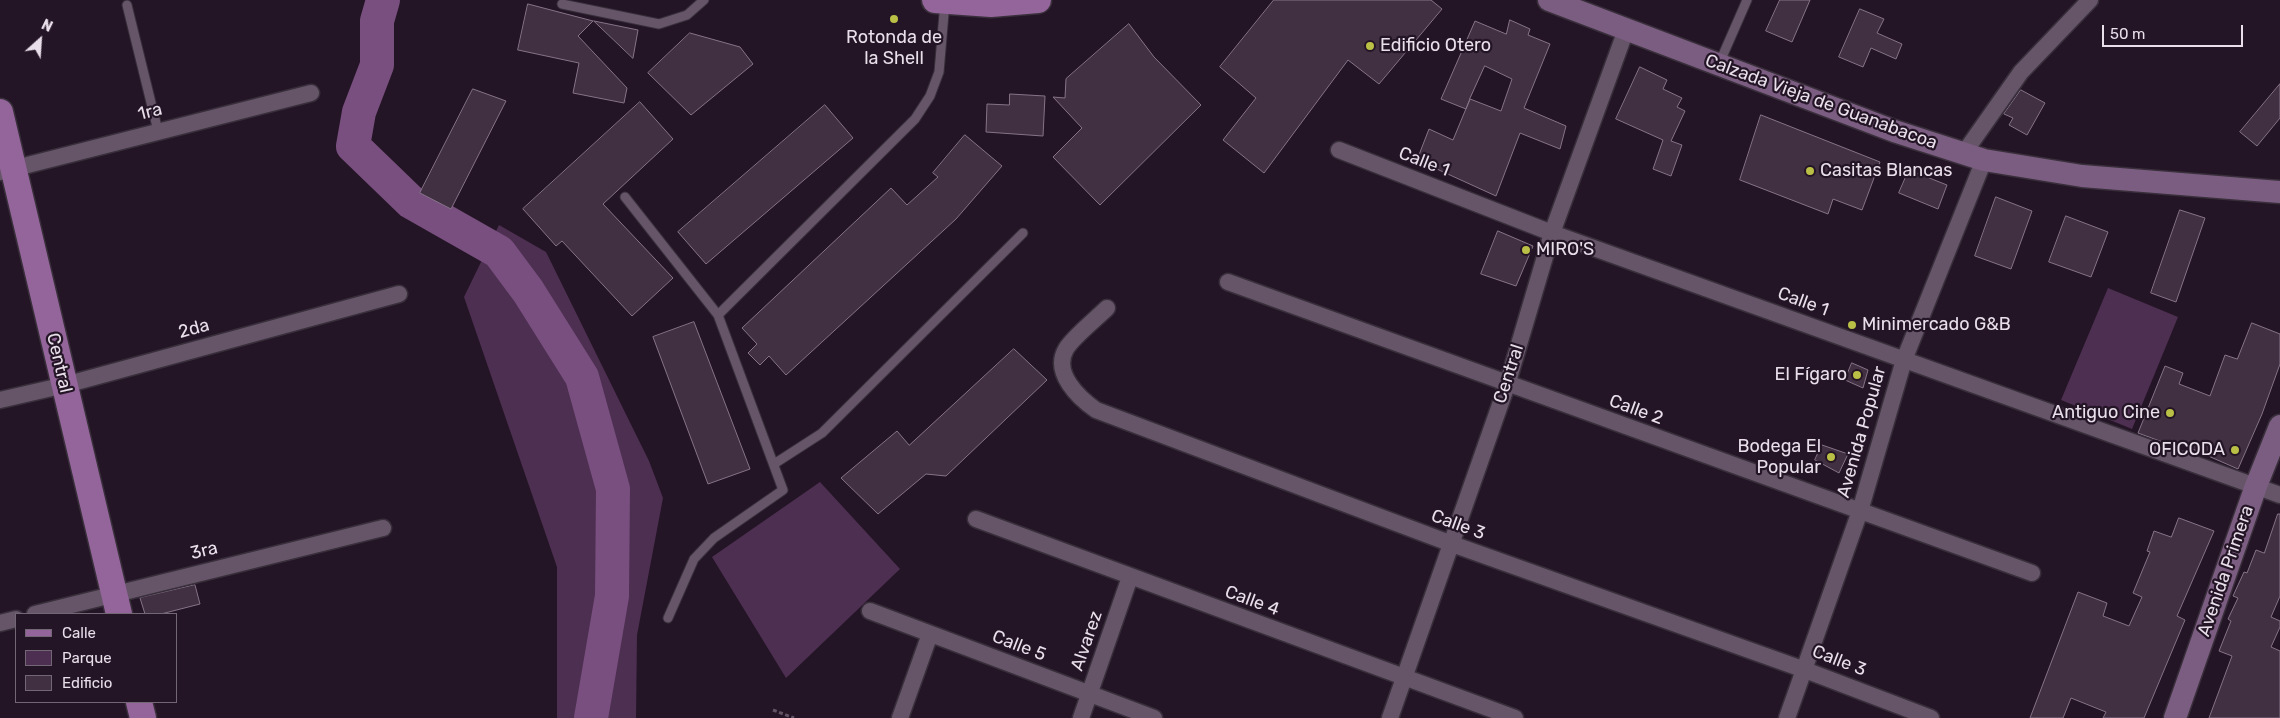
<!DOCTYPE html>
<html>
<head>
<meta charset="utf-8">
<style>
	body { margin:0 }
	#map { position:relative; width:2280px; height:718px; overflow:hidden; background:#241526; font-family:Rubik,sans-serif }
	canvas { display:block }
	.legend { position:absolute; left:15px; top:613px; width:162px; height:90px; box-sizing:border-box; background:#241526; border:1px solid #736675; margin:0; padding:6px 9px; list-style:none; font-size:15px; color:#e9dfeb }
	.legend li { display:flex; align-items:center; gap:10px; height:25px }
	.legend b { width:25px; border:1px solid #736675 }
	.north { position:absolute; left:15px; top:15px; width:50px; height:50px; -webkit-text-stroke:4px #241526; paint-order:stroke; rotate:26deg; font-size:14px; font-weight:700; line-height:20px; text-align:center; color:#e9dfeb }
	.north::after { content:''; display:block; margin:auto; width:18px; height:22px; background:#e9dfeb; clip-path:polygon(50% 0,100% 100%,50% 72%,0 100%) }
	.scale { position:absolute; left:2102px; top:25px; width:141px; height:22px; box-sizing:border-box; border:2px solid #e9dfeb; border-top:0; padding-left:6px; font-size:15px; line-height:18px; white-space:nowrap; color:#e9dfeb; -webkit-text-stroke:4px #241526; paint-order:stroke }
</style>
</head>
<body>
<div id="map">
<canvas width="2280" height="718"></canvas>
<ul class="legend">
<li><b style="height:6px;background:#93659a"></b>Calle</li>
<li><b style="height:14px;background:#4d2f51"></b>Parque</li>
<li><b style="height:14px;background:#403042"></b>Edificio</li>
</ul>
<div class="north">N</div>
<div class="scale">50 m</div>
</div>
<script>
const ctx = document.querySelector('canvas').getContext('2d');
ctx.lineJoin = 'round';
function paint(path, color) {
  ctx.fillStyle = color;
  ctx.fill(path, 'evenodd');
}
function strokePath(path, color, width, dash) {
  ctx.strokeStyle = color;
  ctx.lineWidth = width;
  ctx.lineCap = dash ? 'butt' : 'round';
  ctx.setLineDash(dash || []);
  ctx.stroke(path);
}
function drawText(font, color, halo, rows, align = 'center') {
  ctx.font = font + ' Rubik,sans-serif';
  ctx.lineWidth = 4.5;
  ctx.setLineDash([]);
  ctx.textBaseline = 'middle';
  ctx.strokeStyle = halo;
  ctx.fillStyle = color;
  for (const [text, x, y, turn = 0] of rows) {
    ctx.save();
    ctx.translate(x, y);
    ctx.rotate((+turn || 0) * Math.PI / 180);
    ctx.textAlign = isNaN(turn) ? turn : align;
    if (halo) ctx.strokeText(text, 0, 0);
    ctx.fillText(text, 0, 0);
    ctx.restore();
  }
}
paint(new Path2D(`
	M 499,225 L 546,252 L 649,461 L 663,498 L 637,635 L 636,718 L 557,718 L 557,567 L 464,297 Z
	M 2108,288 L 2178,317 L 2132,429 L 2061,400 Z
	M 820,482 L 900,569 L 786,678 L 712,557 Z`), '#4d2f51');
strokePath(new Path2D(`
	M 383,0 L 377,21 L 377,65 L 359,112 L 353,146 L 411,202 L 499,252 L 528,291 L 582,377 L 613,489 L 612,596 L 591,718`), '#784f7e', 34);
const building = new Path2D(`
	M 1274,0 L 1431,0 L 1442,9 L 1379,84 L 1348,60 L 1264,173 L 1223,140 L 1256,98 L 1220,67 Z
	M 1780,0 L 1810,0 L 1792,42 L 1766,31 Z
	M 528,4 L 593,21 L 578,36 L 627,88 L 624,103 L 573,93 L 579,63 L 518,50 Z
	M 1860,9 L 1884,19 L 1877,33 L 1902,44 L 1896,59 L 1871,48 L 1863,67 L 1839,57 Z
	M 1510,20 L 1530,29 L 1528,35 L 1550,44 L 1524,108 L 1566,126 L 1560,149 L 1520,133 L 1496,196 L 1417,160 L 1429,129 L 1453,140 L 1470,99 L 1466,109 L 1441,99 L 1475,21 L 1506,34 ZM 1485,66 L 1512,79 L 1501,111 L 1470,99 Z
	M 594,21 L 638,30 L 633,58 Z
	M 1129,24 L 1154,57 L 1201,105 L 1100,205 L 1053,157 L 1082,128 L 1053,97 L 1065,98 L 1066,79 Z
	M 690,33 L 740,47 L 753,64 L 691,115 L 648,73 Z
	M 1640,67 L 1667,80 L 1663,89 L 1682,98 L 1677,107 L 1685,111 L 1671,141 L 1682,145 L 1671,176 L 1653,169 L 1663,140 L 1616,119 Z
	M 2280,84 L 2280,118 L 2257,146 L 2240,132 Z
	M 473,89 L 506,101 L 451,209 L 420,193 Z
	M 2021,90 L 2045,103 L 2027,135 L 2009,125 L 2013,118 L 2004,114 Z
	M 1010,94 L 1045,96 L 1043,136 L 986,132 L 987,104 L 1009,105 Z
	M 640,102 L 673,139 L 603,204 L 673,278 L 632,316 L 562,241 L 556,246 L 523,209 Z
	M 825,105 L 853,138 L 706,264 L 678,232 Z
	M 1761,115 L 1880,162 L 1862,210 L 1833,199 L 1828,214 L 1740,180 Z
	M 965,135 L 1002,166 L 956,219 L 786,375 L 769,356 L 760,365 L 748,353 L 757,344 L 742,328 L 891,188 L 907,205 L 938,177 L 933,173 Z
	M 1909,170 L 1947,185 L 1938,209 L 1899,193 Z
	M 1996,197 L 2032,211 L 2011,269 L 1975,256 Z
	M 2180,210 L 2205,218 L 2176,302 L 2151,293 Z
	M 2066,216 L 2108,232 L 2091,277 L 2049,262 Z
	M 1498,231 L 1533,246 L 1516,286 L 1481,274 Z
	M 694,322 L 750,469 L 708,484 L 653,337 Z
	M 2252,323 L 2280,334 L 2280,364 L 2262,414 L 2238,469 L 2181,444 L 2179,448 L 2138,433 L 2165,366 L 2183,373 L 2179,384 L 2210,396 L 2225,355 L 2237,359 Z
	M 1014,349 L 1047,380 L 946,476 L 926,474 L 878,514 L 841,478 L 897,431 L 909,445 Z
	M 1852,363 L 1868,370 L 1863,388 L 1845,380 Z
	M 1822,445 L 1848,454 L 1839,473 L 1815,460 Z
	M 2278,514 L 2280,514 L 2280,596 L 2271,617 L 2280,621 L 2280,627 L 2271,647 L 2280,651 L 2280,718 L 2209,718 L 2232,656 L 2219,651 L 2231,621 L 2228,619 L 2238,598 L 2233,596 L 2244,572 L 2247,573 L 2256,550 L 2264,553 Z
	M 2179,518 L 2214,531 L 2177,616 L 2185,620 L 2144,718 L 2103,718 L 2106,712 L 2071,698 L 2063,718 L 2030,718 L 2078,592 L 2107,603 L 2103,616 L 2129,626 L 2142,597 L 2133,593 L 2150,552 L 2147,551 L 2154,531 L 2171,537 Z
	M 195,585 L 200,604 L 161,614 L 145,614 L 140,598 Z`);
paint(building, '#403042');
strokePath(building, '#867388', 1);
const lane = new Path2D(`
	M 562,4 L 659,24 L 687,15 L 704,0
	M 127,5 L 158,131
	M 1719,64 L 1747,0
	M 625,197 L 718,315 L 783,490 L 714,538 L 694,559 L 668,618
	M 718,315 L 915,119 L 930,96 L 939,72 L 945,2
	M 774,464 L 822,433 L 1023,233`);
const street = new Path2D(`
	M 1339,150 L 1552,233 L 2280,495
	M 1964,153 L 2021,72 L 2090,0
	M 0,172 L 311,93
	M 1228,282 L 2032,573
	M 1107,308 C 1097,318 1072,338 1066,349 C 1052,373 1079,398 1096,410 L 1452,544 L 1805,670 L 1931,718
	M 0,400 L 65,385 L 399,294
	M 976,519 L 1515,718
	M 870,611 L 1154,718
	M 35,614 L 383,528
	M 0,623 L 16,619
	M 900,718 L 930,634
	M 1081,718 L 1130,577
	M 1390,718 L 1507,385 L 1552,233 L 1626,30
	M 1787,718 L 1860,511 L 1904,360 L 1984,160`);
const secondary = new Path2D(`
	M 1549,0 L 1894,131 L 1984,160 L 2082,176 L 2280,192
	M 2175,718 L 2256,486 L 2280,426`);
const primary = new Path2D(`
	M 935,0 L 991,4 L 1038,0
	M 0,112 L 119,614
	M 139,702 L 143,718`);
strokePath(lane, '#392f3b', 11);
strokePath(street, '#392f3b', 19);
strokePath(secondary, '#392f3b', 25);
strokePath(primary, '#392f3b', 29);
strokePath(new Path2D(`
	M 773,710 L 794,718`), '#625464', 3, [4, 2.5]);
strokePath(lane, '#665569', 9);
strokePath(street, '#665569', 16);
strokePath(secondary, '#7c5d82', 22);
strokePath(primary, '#93659a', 26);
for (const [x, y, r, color] of [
	[894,19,5,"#bac045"],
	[1370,46,5,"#bac045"],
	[1810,171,5,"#bac045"],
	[1526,250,5,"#bac045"],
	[1852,325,5,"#bac045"],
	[1857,375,5,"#bac045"],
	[2170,413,5,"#bac045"],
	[2235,450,5,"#bac045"],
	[1831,457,5,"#bac045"]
]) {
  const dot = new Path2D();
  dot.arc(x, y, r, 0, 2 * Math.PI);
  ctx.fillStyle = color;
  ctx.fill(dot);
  strokePath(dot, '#241526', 2);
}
drawText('18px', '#e9dfeb', '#241526', [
	["Rotonda de",894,38,"center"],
	["la Shell",894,59,"center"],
	["Edificio Otero",1380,46],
	["Casitas Blancas",1820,171],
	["MIRO'S",1536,250],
	["Minimercado G&B",1862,325],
	["El Fígaro",1847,375,"right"],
	["Antiguo Cine",2160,413,"right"],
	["Bodega El",1821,447,"right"],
	["Popular",1821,468,"right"],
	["OFICODA",2225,450,"right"]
], 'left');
drawText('18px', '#e9dfeb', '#241526', [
	["Calzada Vieja de Guanabacoa",1821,102,20],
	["1ra",150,112,-14],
	["Calle 1",1424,162,21],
	["Calle 1",1803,302,20],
	["2da",194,329,-15],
	["Central",59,363,77],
	["Central",1509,374,-72],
	["Calle 2",1636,410,20],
	["Avenida Popular",1862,432,-74],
	["Calle 3",1458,525,20],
	["3ra",204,551,-14],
	["Avenida Primera",2226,571,-71],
	["Calle 4",1252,601,20],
	["Alvarez",1087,641,-71],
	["Calle 5",1019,646,21],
	["Calle 3",1839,661,21]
]);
</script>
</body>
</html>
